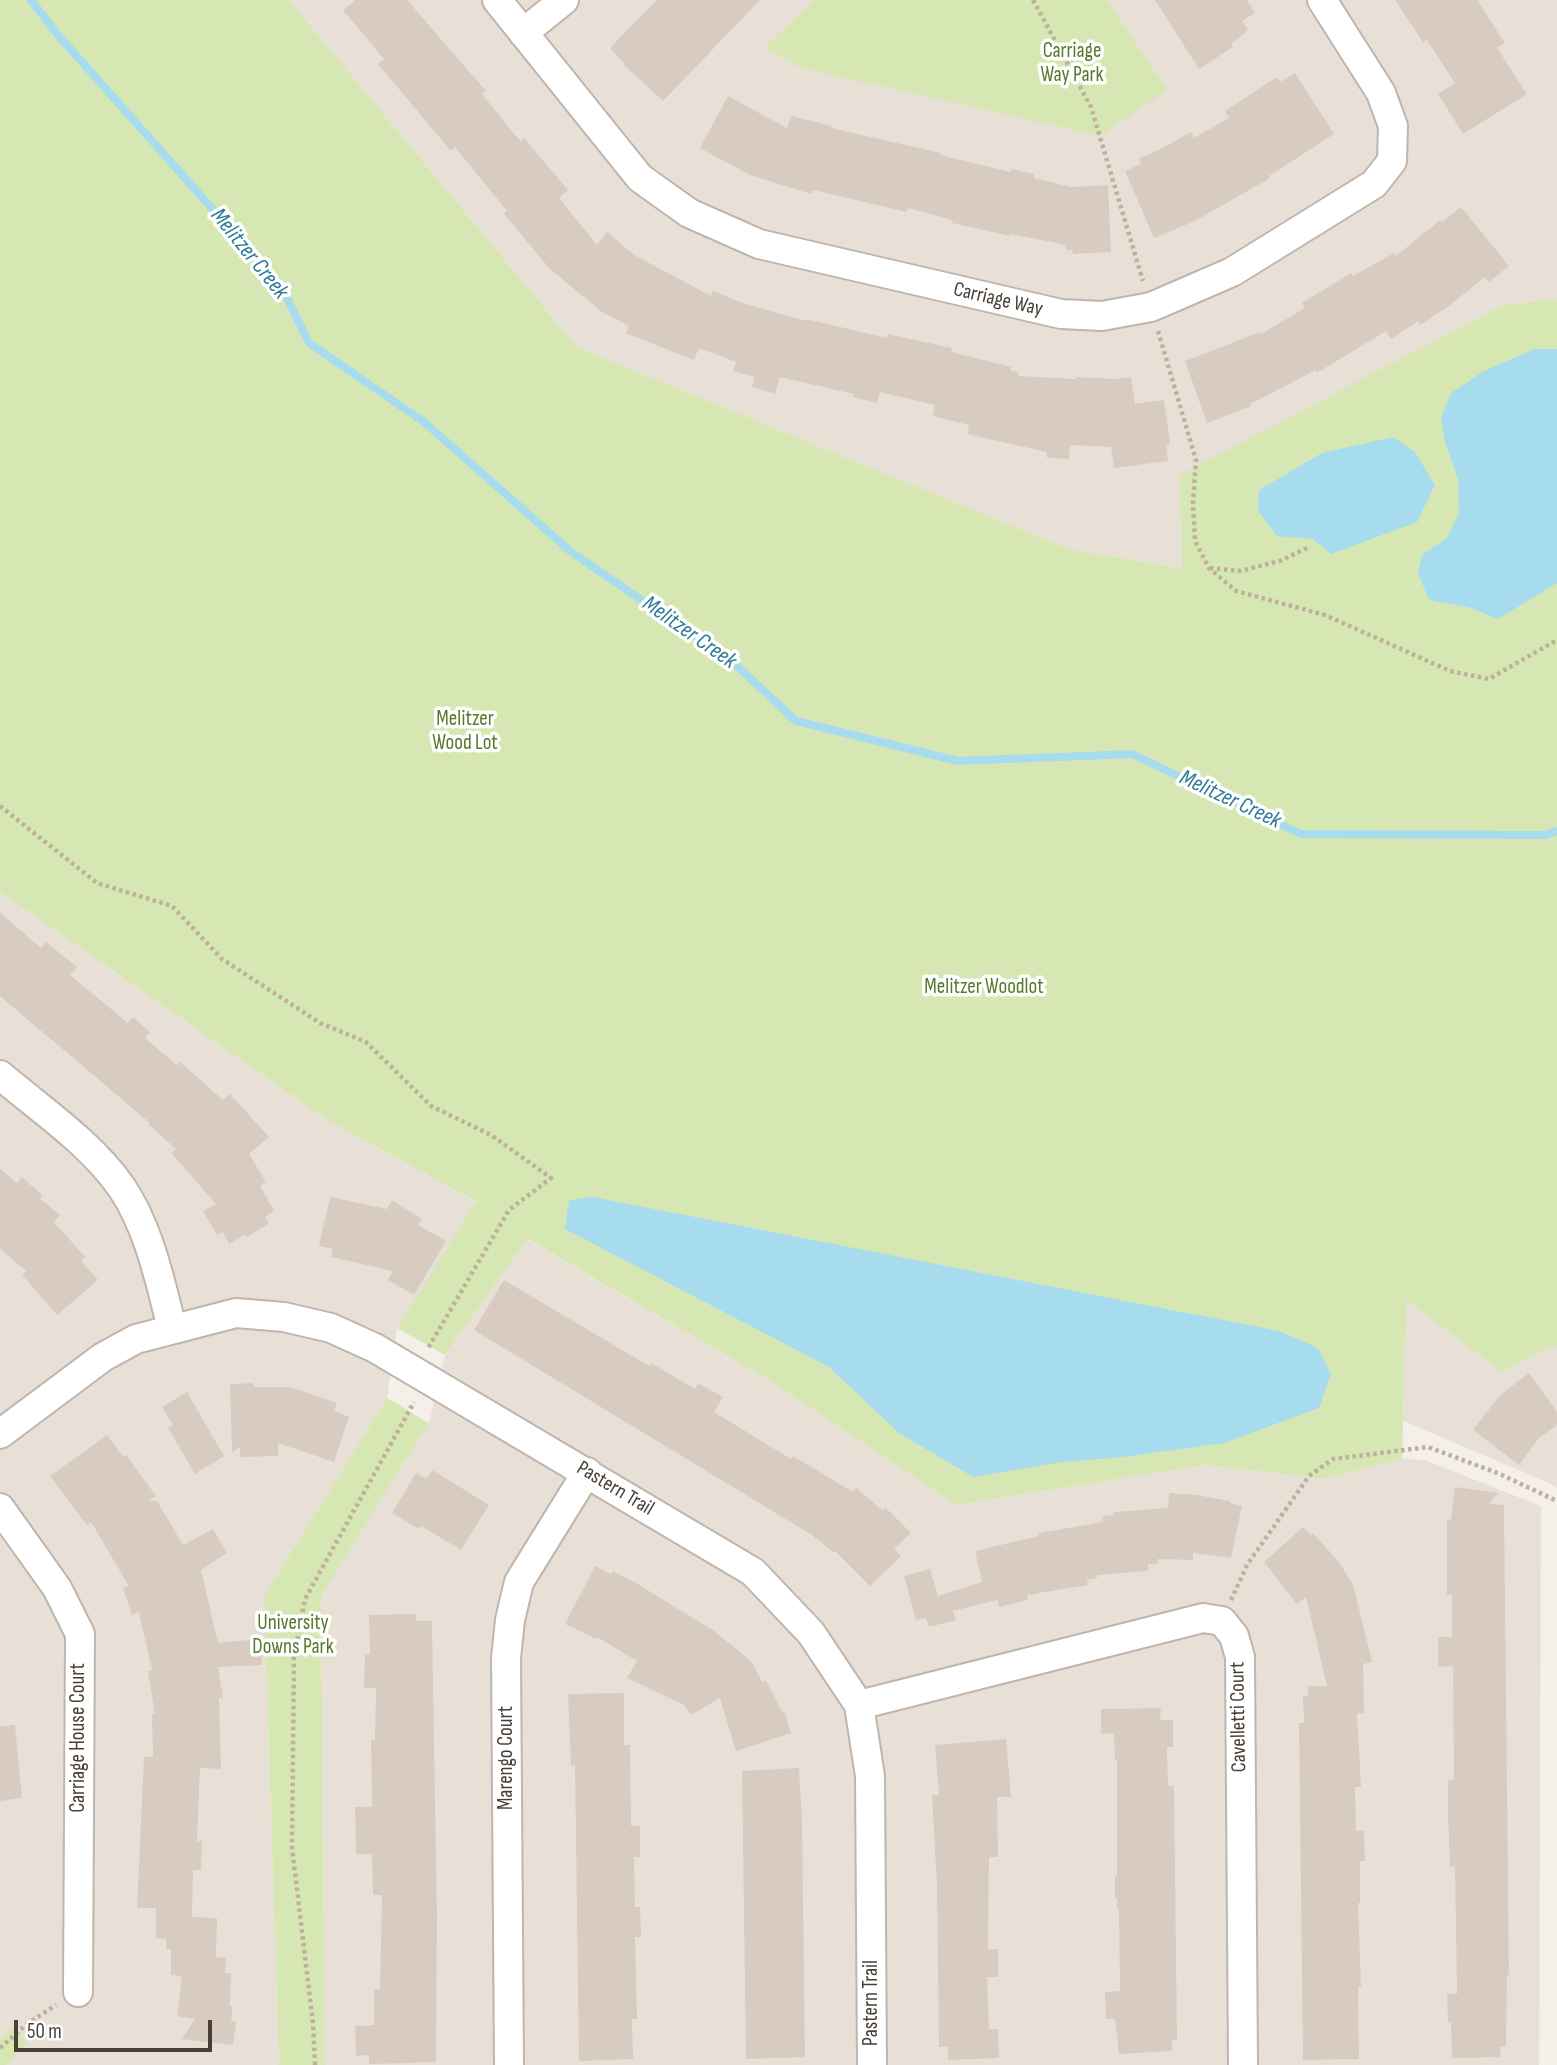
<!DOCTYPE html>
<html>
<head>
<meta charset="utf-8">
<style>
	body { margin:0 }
	#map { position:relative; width:1557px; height:2065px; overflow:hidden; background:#f4efe9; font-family:"Sofia Sans Condensed",sans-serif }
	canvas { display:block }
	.scale { position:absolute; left:14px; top:2020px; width:198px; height:32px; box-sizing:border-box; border:4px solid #483f37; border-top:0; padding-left:9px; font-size:21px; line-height:24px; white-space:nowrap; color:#483f37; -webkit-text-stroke:5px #fff; paint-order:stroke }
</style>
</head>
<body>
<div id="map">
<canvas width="1557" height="2065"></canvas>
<div class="scale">50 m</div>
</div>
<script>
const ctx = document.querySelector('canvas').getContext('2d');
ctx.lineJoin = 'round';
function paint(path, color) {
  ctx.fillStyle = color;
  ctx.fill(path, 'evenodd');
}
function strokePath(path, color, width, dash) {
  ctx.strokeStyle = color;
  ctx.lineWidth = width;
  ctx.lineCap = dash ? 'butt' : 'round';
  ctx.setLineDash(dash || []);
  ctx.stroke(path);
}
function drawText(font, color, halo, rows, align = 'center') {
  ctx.font = font + ' "Sofia Sans Condensed",sans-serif';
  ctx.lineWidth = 7;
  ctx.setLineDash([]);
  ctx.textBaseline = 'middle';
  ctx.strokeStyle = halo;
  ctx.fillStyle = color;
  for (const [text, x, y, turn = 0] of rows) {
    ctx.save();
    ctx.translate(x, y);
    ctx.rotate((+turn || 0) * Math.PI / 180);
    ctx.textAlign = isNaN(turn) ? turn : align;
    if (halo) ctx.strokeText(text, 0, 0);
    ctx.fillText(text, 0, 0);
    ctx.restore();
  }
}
paint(new Path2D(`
	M 289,0 L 1557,0 L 1557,299 L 1503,305 L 1183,568 L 1069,549 L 577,347 Z
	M 0,892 L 324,1118 L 477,1203 L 397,1328 L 387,1398 L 264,1596 L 279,2065 L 7,2065 L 28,2043 L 13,2027 L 0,2039 Z
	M 526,1239 L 770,1381 L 956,1505 L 1205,1465 L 1325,1479 L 1402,1459 L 1425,1460 L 1541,1506 L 1539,2065 L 325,2065 L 321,1596 L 429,1423 L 445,1355 Z
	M 1405,1299 L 1557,1299 L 1557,1488 L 1545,1481 L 1403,1421 Z`), '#e8e0d7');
paint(new Path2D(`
	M 0,0 L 289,0 L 577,347 L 1069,549 L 1182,568 L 1180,475 L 1503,305 L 1557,299 L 1557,1346 L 1546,1349 L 1502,1372 L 1406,1300 L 1402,1459 L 1325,1479 L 1205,1465 L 956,1505 L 770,1381 L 527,1239 L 445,1355 L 397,1328 L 476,1202 L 324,1118 L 0,892 Z
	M 814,0 L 1107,0 L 1167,90 L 1100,136 L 801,68 L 764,48 Z
	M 387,1398 L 429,1423 L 321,1596 L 325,2065 L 279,2065 L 264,1596 Z
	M 13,2027 L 28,2043 L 7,2065 L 0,2065 L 0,2039 Z`), '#d7e7b3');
paint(new Path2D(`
	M 1534,349 L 1557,349 L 1557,583 L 1498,619 L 1471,608 L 1429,600 L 1418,573 L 1422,555 L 1447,538 L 1459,513 L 1458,479 L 1445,442 L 1441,418 L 1451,393 L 1482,372 Z
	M 1393,437 L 1415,452 L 1435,485 L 1417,522 L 1331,554 L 1313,539 L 1277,536 L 1258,511 L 1259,490 L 1322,453 Z
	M 593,1197 L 1279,1331 L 1318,1348 L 1331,1374 L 1319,1408 L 1224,1443 L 1123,1457 L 1062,1462 L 973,1477 L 899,1433 L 829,1367 L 565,1229 L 569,1200 Z`), '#a7dcef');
strokePath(new Path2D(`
	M 31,0 L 58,35 L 281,286 L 309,343 L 424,422 L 570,551 L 736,665 L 796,721 L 958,761 L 1132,754 L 1301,834 L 1545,835 L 1557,831`), '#a7dcef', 8);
paint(new Path2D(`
	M 355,0 L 407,0 L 486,91 L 482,94 L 514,134 L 521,141 L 524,138 L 568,190 L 559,198 L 597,245 L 607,232 L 634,255 L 711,296 L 713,291 L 740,302 L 805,321 L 806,319 L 887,338 L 888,334 L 952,348 L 951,352 L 1011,367 L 1010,370 L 1019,372 L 1018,376 L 1076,379 L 1076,377 L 1116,379 L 1131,377 L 1135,404 L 1164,400 L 1170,444 L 1166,445 L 1168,461 L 1114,468 L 1111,447 L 1070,445 L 1069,459 L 1047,458 L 1047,452 L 967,434 L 969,425 L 933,416 L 935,405 L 880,392 L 877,403 L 853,397 L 854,394 L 780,377 L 775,394 L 752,387 L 755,377 L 733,371 L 736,362 L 699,348 L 694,360 L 626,333 L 629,326 L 602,312 L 550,269 L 504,214 L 507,211 L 455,147 L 451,151 L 378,64 L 384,59 L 343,10 Z
	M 657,0 L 760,0 L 663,101 L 624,65 L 625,64 L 610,48 Z
	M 1155,0 L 1247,0 L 1255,13 L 1242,21 L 1248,30 L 1231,44 L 1233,47 L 1199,69 Z
	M 1395,0 L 1477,0 L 1505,43 L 1497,48 L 1527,94 L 1463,134 L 1438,94 L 1455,83 L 1427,40 L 1423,42 Z
	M 1295,73 L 1334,134 L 1269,176 L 1270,178 L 1195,221 L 1154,238 L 1125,171 L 1141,164 L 1138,159 L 1163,148 L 1191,132 L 1194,138 L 1229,118 L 1225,111 L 1277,77 L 1280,82 Z
	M 728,96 L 787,128 L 791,116 L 832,126 L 831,128 L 941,153 L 940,155 L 1011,172 L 1011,169 L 1034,174 L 1034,178 L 1071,187 L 1108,185 L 1111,252 L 1073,254 L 1072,250 L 1066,250 L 1066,245 L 1011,234 L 1010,236 L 952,223 L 952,220 L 908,208 L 907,212 L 813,190 L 811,194 L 750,175 L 700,148 Z
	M 1461,207 L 1509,266 L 1489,282 L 1485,277 L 1450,305 L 1420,325 L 1418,321 L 1391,339 L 1386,331 L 1317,373 L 1316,370 L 1250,404 L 1251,406 L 1207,423 L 1185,361 L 1260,332 L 1261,334 L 1305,308 L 1302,303 L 1351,273 L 1353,276 L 1394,253 L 1396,256 L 1440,220 L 1442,222 Z
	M 0,913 L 41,948 L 46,942 L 77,967 L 70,975 L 128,1023 L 133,1017 L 150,1032 L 145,1038 L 177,1065 L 180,1062 L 223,1100 L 230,1094 L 269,1137 L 249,1154 L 266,1182 L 260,1186 L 274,1211 L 265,1217 L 269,1223 L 247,1237 L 245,1234 L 229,1244 L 223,1232 L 217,1235 L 203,1211 L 216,1204 L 171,1153 L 176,1149 L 148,1124 L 150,1123 L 0,996 Z
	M 0,1169 L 17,1183 L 22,1177 L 43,1196 L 40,1199 L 60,1215 L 54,1222 L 85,1257 L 81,1261 L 98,1280 L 57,1315 L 22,1275 L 26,1271 L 0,1249 Z
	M 330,1197 L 387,1209 L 392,1200 L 422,1219 L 418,1225 L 446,1241 L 414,1295 L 388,1280 L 393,1271 L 331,1257 L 333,1249 L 319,1246 Z
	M 504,1280 L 649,1366 L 651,1363 L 695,1389 L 698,1383 L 723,1397 L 714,1412 L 791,1459 L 793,1456 L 853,1492 L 856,1488 L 883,1511 L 886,1508 L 911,1533 L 894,1549 L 901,1556 L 870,1586 L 835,1551 L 833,1552 L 812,1535 L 474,1330 Z
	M 1529,1373 L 1557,1412 L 1557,1425 L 1539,1438 L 1519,1465 L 1473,1430 L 1500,1395 Z
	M 253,1383 L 254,1387 L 290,1387 L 337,1403 L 334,1411 L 349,1417 L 334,1462 L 278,1443 L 278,1456 L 240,1457 L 240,1447 L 232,1452 L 230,1384 Z
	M 187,1392 L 224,1456 L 195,1474 L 168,1428 L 173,1425 L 162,1407 Z
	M 107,1435 L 123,1457 L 126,1455 L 156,1496 L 148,1501 L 157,1501 L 183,1545 L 213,1529 L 227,1553 L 201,1570 L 218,1643 L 260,1639 L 262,1665 L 218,1667 L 223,1698 L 219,1698 L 221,1769 L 200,1768 L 197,1841 L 202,1841 L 201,1870 L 193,1870 L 192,1917 L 217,1918 L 216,1957 L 226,1958 L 225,1973 L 231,1973 L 230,2006 L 233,2006 L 231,2021 L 236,2022 L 233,2045 L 182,2039 L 195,2019 L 177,2016 L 182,1976 L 171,1975 L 171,1949 L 166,1949 L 166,1939 L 156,1938 L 156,1908 L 137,1908 L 144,1757 L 153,1757 L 152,1714 L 155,1714 L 148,1671 L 152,1670 L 139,1612 L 132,1615 L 123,1588 L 129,1586 L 91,1522 L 87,1525 L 50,1476 Z
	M 432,1470 L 489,1505 L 461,1550 L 421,1526 L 419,1529 L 392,1513 L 416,1473 L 426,1479 Z
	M 1455,1487 L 1498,1493 L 1489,1504 L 1504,1505 L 1509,1975 L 1507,1975 L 1506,2046 L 1500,2047 L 1501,2057 L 1452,2058 L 1451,2023 L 1448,2023 L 1447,1994 L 1457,1994 L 1455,1866 L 1450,1867 L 1448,1817 L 1448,1780 L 1454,1780 L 1453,1666 L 1438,1667 L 1438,1637 L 1452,1637 L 1452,1595 L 1447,1595 L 1447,1519 L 1451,1520 Z
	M 1169,1493 L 1197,1495 L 1230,1501 L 1230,1503 L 1242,1506 L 1231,1558 L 1193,1553 L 1193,1560 L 1158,1559 L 1158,1564 L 1148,1564 L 1148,1571 L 1097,1575 L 1097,1578 L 1087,1580 L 1088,1585 L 1027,1595 L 1028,1600 L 999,1607 L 997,1600 L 953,1611 L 956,1620 L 929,1627 L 926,1618 L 916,1620 L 904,1576 L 930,1569 L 938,1596 L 982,1582 L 975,1551 L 1039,1536 L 1039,1533 L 1103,1522 L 1102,1516 L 1114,1515 L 1114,1512 L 1168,1508 Z
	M 1303,1527 L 1311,1535 L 1313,1533 L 1338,1561 L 1353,1584 L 1372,1662 L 1363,1664 L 1364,1713 L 1357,1713 L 1361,1787 L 1355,1787 L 1356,1831 L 1364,1830 L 1365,1861 L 1360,1861 L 1360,1903 L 1358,1903 L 1361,1987 L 1358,1987 L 1359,2059 L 1303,2060 L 1299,1723 L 1304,1723 L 1303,1696 L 1308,1696 L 1308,1686 L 1327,1686 L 1306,1597 L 1297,1604 L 1264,1562 Z
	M 595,1566 L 611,1574 L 613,1571 L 636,1583 L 714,1631 L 751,1661 L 762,1682 L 766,1681 L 783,1713 L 785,1713 L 791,1733 L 736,1751 L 720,1698 L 691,1715 L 684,1705 L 627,1678 L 637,1661 L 597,1637 L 596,1639 L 565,1624 Z
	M 415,1614 L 416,1621 L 432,1621 L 437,1918 L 436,2062 L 369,2064 L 369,2055 L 356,2056 L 355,2026 L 374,2025 L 374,1989 L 380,1989 L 382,1895 L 373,1895 L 372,1854 L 356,1854 L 355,1807 L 372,1807 L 371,1740 L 375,1740 L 376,1688 L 364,1688 L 365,1654 L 370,1654 L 369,1615 Z
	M 624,1693 L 624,1745 L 630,1745 L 631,1826 L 640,1826 L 640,1857 L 634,1857 L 635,1907 L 640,1907 L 641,1937 L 635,1937 L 637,2019 L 632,2019 L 633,2059 L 579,2061 L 575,1765 L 571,1765 L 568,1694 Z
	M 1161,1708 L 1160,1720 L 1173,1720 L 1173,1747 L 1167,1747 L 1168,1786 L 1174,1786 L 1177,2040 L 1172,2040 L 1172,2051 L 1119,2054 L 1115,2019 L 1106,2019 L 1105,1992 L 1120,1991 L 1119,1909 L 1117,1909 L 1117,1898 L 1115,1898 L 1115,1876 L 1117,1876 L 1117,1760 L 1115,1760 L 1114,1733 L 1101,1734 L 1101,1709 Z
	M 15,1725 L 22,1798 L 0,1801 L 0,1726 Z
	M 1006,1739 L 1011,1797 L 997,1797 L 998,1857 L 989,1857 L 988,1949 L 998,1949 L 998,1977 L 987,1977 L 989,2029 L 998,2029 L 999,2058 L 948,2060 L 948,2047 L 939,2047 L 937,1886 L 932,1795 L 939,1795 L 935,1745 Z
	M 799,1768 L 802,1818 L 805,2057 L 746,2059 L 742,1771 Z`), '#d8ccc2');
const minor = new Path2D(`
	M 497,0 L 640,178 L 689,213 L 759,244 L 1061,314 L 1102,316 L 1151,307 L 1232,272 L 1374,184 L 1392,161 L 1393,126 L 1381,93 L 1322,0
	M 523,33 L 564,0
	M 0,1075 C 41,1110 91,1143 122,1188 C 149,1228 160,1281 172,1328
	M 0,1434 L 103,1357 L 136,1339 L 236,1313 L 284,1317 L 331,1328 L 375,1348 L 753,1572 L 811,1633 L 859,1705 L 870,1776 L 872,2065
	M 0,1508 L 57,1588 L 80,1634 L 78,1992
	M 859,1705 L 1203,1618 L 1222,1621 L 1234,1636 L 1240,1657 L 1243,2065
	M 509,2065 L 506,1658 L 510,1620 L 519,1582 L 587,1472`);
strokePath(minor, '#bfb5ac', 32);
strokePath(new Path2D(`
	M 1033,0 L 1091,107 L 1143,281
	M 1158,331 L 1196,460 L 1193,502 L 1195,541 L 1209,568 L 1236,591 L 1325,615 L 1450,671 L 1489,679 L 1557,640
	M 1210,568 L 1240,571 L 1280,561 L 1309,547
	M 0,806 L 97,883 L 172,906 L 222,959 L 320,1023 L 366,1042 L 431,1106 L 491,1135 L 551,1178 L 509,1210 L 427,1350
	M 1231,1600 L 1247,1565 L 1309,1476 L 1333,1459 L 1428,1447 L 1500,1474 L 1557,1501
	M 0,2048 L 27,2024 L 56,2005
	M 315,2065 L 313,2023 L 292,1848 L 294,1657 L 305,1599 L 414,1402`), '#c1af9d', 4.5, [3.5, 3.5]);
strokePath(minor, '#fff', 28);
drawText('21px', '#54782c', '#fff', [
	["Carriage",1072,52],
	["Way Park",1072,76],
	["Melitzer",465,720],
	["Wood Lot",465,744],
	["Melitzer Woodlot",984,988],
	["University",293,1624],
	["Downs Park",293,1648]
]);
drawText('21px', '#483f37', '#fff', [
	["Carriage Way",998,300,13],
	["Pastern Trail",615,1489,31],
	["Cavelletti Court",1239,1717,-91],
	["Carriage House Court",79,1738,-90],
	["Marengo Court",507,1758,-90],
	["Pastern Trail",872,2003,-90]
]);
drawText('italic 23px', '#2e7b99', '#fff', [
	["Melitzer Creek",249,254,51],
	["Melitzer Creek",689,633,35],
	["Melitzer Creek",1230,800,25]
]);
</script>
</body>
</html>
